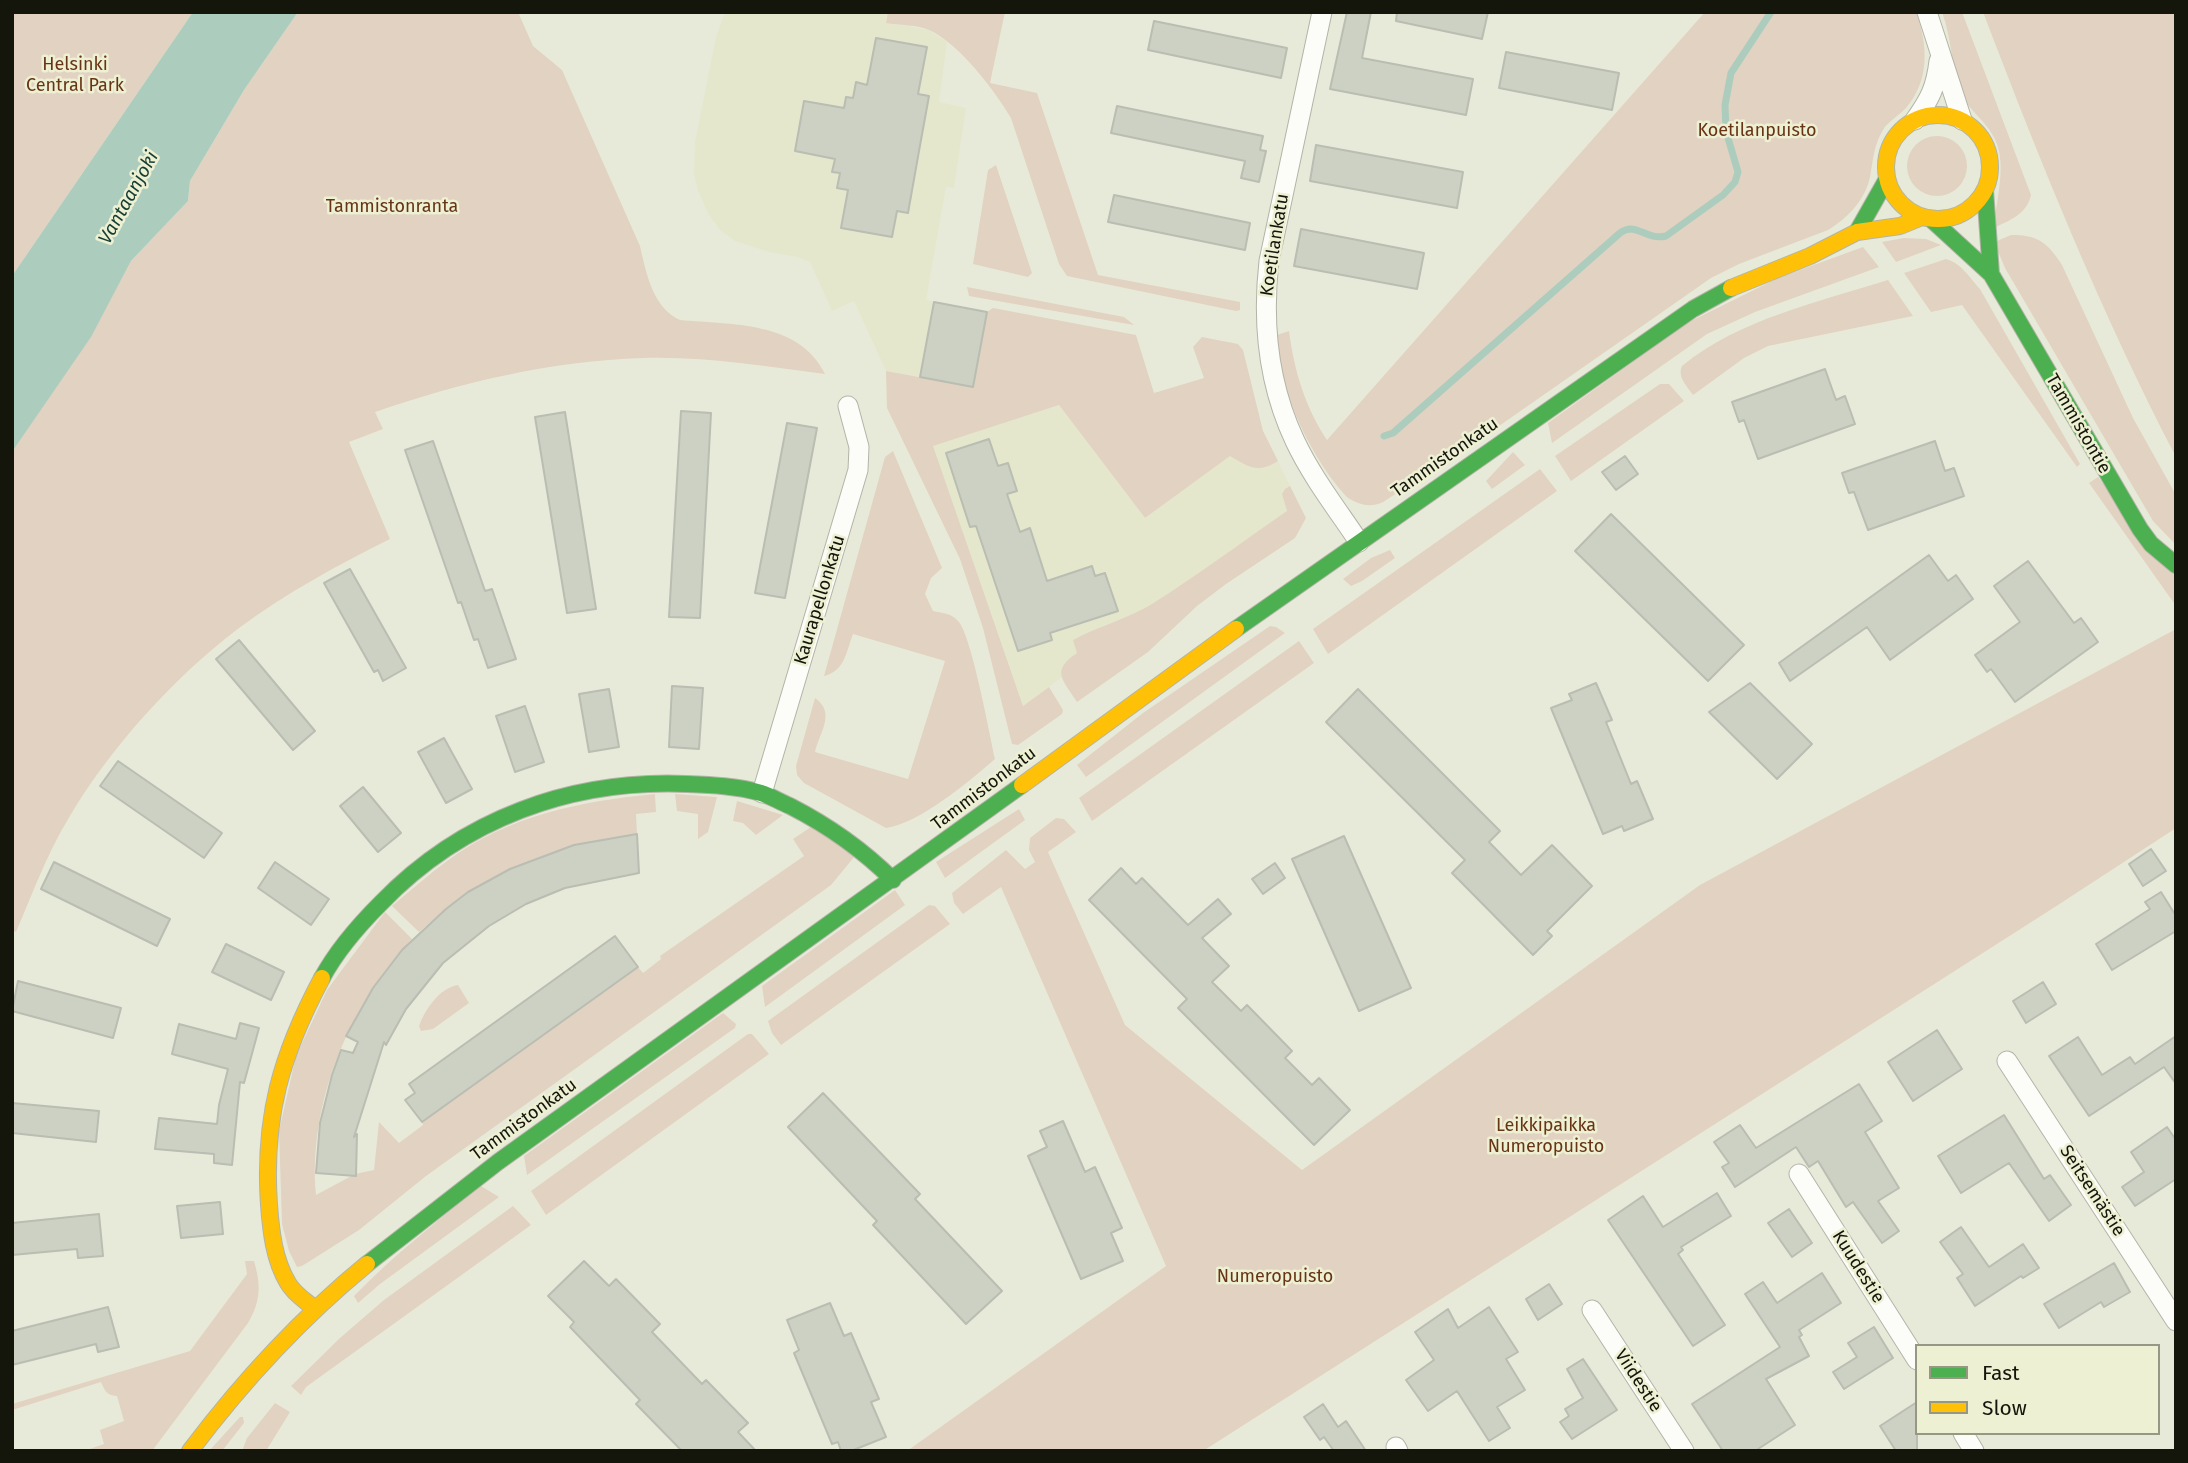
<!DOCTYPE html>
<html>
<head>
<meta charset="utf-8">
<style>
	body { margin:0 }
	#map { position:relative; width:2188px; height:1463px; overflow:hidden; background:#e8ead9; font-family:"Fira Sans",sans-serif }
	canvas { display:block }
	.frame { position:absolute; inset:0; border:14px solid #14150b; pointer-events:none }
	.legend { position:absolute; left:1915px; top:1344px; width:245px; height:91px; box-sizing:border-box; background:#eef0d3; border:2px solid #979883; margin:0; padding:9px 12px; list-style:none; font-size:21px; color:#14150b }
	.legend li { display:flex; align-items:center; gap:14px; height:35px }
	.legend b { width:35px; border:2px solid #979883 }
</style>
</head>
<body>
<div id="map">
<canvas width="2188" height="1463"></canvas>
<div class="frame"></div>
<ul class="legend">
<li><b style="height:9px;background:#4caf50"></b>Fast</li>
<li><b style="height:9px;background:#ffc107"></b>Slow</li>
</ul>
</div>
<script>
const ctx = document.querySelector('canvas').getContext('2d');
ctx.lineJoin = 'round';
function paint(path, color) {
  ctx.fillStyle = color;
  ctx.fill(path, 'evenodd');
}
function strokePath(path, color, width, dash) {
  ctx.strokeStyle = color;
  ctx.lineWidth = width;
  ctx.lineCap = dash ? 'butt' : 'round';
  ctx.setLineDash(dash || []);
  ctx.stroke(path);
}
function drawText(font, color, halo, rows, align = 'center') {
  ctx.font = font + ' "Fira Sans",sans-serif';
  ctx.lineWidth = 5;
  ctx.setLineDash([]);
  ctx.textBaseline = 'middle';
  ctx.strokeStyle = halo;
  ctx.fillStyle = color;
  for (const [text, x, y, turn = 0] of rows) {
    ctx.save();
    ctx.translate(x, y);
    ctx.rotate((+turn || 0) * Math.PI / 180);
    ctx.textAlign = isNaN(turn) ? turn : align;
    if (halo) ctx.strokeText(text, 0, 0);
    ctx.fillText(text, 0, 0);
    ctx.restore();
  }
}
paint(new Path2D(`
	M 725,12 L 888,12 L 886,22 L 929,30 L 947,42 L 939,102 L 966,108 L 954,188 L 946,187 L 926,300 L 987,312 L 973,387 L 886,371 L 854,301 L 832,311 L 810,262 L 797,257 L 769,252 L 735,241 L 720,230 L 709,215 L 698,191 L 694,175 L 695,142 L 716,37 Z
	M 1059,405 L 1145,518 L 1263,431 L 1294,494 L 1295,506 L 1023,706 L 932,446 Z`), '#e5e7cc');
paint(new Path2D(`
	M 12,12 L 193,12 L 12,276 Z
	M 298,12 L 518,12 L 533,46 L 562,70 L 640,246 C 646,273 653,308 680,320 C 730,325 799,320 825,374 C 765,366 703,356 643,358 C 551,361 462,382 375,412 L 383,429 L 349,442 L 390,539 C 338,565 286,593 239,628 C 174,677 108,750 67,821 C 46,856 32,895 16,932 L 12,930 L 12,452 L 90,337 L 131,261 L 188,201 L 190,181 L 244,90 Z
	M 888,12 L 1005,12 L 990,83 L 1037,93 L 1098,275 L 1240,302 L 1240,310 L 1236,311 L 1067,276 L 1059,264 L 1011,118 C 995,91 959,43 929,30 C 917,25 899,25 886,23 Z
	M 1705,12 L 1916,12 C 1928,45 1930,80 1906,108 C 1899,116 1888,121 1883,130 C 1874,144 1873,161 1870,177 C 1865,200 1848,218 1828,230 L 1739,264 L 1711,278 L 1479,440 L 1383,502 C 1370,508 1360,505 1348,498 C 1313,462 1276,386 1277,335 L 1289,331 C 1294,370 1305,407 1327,440 Z
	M 1942,12 L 1962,12 L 2031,195 C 2027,214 2010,220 1994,228 C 1996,199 2009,160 1992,134 C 1984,120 1969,110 1963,96 C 1951,69 1952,39 1942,12 Z
	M 1983,12 L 2176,12 L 2176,457 C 2101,313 2041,164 1983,12 Z
	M1907 166a30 30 0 1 1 60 0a30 30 0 1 1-60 0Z
	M 996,165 L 1032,273 L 1028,277 L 973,264 L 988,170 Z
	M 2011,235 C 2038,235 2047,242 2062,265 L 2133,418 L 2176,495 L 2176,545 L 2153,521 L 2005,268 L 1997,249 L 1997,241 Z
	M 1904,238 L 1926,239 L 1941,245 L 1896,262 L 1882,242 Z
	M 1863,247 L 1879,267 L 1755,312 L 1707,334 L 1552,443 L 1548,423 L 1687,323 L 1778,278 Z
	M 1946,259 C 1961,263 1970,278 1980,289 L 2080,464 L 2077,467 L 1962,305 L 1931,312 L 1904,273 Z
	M 1888,280 L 1913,316 L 1768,346 L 1744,358 L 1693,395 C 1687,386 1677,377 1682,366 C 1739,319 1819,302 1888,280 Z
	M 967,287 L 1124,317 L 1134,325 L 969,296 Z
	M 993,308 L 1136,335 L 1154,393 L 1204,378 L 1193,347 L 1202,337 L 1238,344 L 1243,350 L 1263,431 L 1278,461 C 1257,474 1249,467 1230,456 L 1145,518 L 1059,405 L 933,446 L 1023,706 L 1049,687 L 1063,710 L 1062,714 L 1018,745 L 1012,744 L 983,628 L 960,559 L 887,408 L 886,371 L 973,387 L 987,312 Z
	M 1660,384 L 1669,384 L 1684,401 L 1571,481 L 1555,456 Z
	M 893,451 L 942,568 L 931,578 L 925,594 L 933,611 C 942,613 951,613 958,621 C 971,633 990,736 995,759 C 970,781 918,824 886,828 L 804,783 L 797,775 L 796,766 L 815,698 C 836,713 820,731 815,752 L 908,779 L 945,661 L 853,634 C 846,652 845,671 824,676 L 885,457 Z
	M 1513,452 L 1525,465 L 1492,489 L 1486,481 Z
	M 1540,469 L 1557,491 L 1328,654 L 1313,629 Z
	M 2098,477 L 2176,576 L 2176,606 L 2089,483 Z
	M 1290,486 L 1306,518 L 1295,538 L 1226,584 L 1197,606 L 1148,652 L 1077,702 C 1063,680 1050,671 1077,653 L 1073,640 C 1099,626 1127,619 1152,604 C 1198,575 1242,542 1287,511 L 1282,494 L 1285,489 Z
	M 1390,550 L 1395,558 L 1362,581 L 1351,586 L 1343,579 L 1371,558 Z
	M 1270,626 L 1276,627 L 1285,633 L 1086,777 L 1077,765 L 1143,713 Z
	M 2176,629 L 2176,828 L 2058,905 L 1203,1451 L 907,1451 L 1166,1266 L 1001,887 L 963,914 L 954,903 L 952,893 L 1006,850 L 1025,869 L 1035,862 L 1029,850 L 1030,838 L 1056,818 L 1064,819 L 1076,832 L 1048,852 L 1125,1025 L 1302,1170 L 1700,885 Z
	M 1299,641 L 1314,663 L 1092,821 L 1079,798 Z
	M 655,794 L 656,812 L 636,814 L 637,834 C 549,846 486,873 419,932 L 392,906 C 410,891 428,875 447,861 C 507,816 581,801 655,794 Z
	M 675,794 L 717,797 L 708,832 L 698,839 L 698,814 L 677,811 Z
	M 737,801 L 783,815 L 756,835 L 743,823 L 733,821 Z
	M 1019,809 L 1025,820 L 945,878 L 936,862 Z
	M 811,827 L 855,856 L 831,885 L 426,1176 L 359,1230 L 302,1266 L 297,1267 L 289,1251 L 282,1224 L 279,1131 L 296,1056 L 327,990 L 385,912 L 412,939 C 349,1006 308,1103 316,1195 L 355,1174 L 374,1170 L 379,1122 L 399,1143 L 423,1125 L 422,1122 L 638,967 L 643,973 L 661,959 L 660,956 L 804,856 L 793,839 Z
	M 895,890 L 905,905 L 765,1007 L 762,986 Z
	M 929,905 L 935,906 L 950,924 L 781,1045 L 772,1033 L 768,1021 Z
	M 458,985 L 469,1003 L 433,1029 L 421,1031 L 419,1026 C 425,1010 439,988 458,985 Z
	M 723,1013 L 736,1024 L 735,1028 L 527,1175 L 524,1156 Z
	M 748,1034 L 752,1034 L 769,1054 L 546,1215 L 531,1191 Z
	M 481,1186 L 499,1197 L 380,1284 L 358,1303 L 354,1296 C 393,1256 437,1221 481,1186 Z
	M 513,1206 L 531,1225 L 306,1387 L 301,1395 L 291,1386 L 340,1338 L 384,1300 Z
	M 245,1261 L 254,1261 C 261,1285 261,1301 248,1323 L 152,1451 L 84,1451 L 104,1444 L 100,1430 L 124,1421 L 117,1396 C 106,1395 105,1391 101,1382 L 12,1410 L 12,1404 L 190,1351 L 247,1274 Z
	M 275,1403 L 290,1412 L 266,1451 L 242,1451 L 247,1438 Z
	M 240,1417 L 243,1417 L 244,1423 L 222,1451 L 209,1451 Z`), '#e2d2c1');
paint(new Path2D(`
	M 193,12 L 298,12 L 244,90 L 190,181 L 188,201 L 131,261 L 91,337 L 12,452 L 12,276 Z`), '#accdbd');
strokePath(new Path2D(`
	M 1384,436 L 1393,433 L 1620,233 C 1637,221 1645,241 1666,236 L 1723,195 L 1735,182 L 1738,172 L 1726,131 L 1725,105 L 1731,73 L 1771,12`), '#accdbd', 7);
const building = new Path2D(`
	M 1347,12 L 1371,12 L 1362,58 L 1473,79 L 1466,115 L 1330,89 Z
	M 1397,12 L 1488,12 L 1482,39 L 1396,21 Z
	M 1154,21 L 1287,48 L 1281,78 L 1148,50 Z
	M 876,38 L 927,47 L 918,94 L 929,96 L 919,151 L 908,213 L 897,211 L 892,237 L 841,228 L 848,190 L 837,188 L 840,173 L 832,172 L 835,159 L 795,151 L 804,101 L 844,108 L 846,97 L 853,98 L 856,82 L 867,85 Z
	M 1506,52 L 1619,73 L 1612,110 L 1499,88 Z
	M 1117,106 L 1263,136 L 1260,150 L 1266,151 L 1259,182 L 1241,178 L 1245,161 L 1111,133 Z
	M 1316,145 L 1463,172 L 1457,208 L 1310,181 Z
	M 1114,195 L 1250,223 L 1245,250 L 1108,222 Z
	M 1301,229 L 1424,253 L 1417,289 L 1294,266 Z
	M 934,302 L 987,312 L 973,387 L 920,377 Z
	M 1825,369 L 1836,400 L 1845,396 L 1855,424 L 1758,459 L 1744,420 L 1739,422 L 1732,402 Z
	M 681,411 L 711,413 L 700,618 L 669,617 Z
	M 565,412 L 596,609 L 567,613 L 535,417 Z
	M 787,423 L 817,428 L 785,598 L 755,593 Z
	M 989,439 L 998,466 L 1008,463 L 1017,491 L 1007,494 L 1020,532 L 1030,528 L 1047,581 L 1092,566 L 1095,576 L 1105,573 L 1118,611 L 1050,633 L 1052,640 L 1018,651 L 976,526 L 970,527 L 946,453 Z
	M 433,441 L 485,591 L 492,589 L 516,659 L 488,668 L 478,639 L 474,640 L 461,602 L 458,603 L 405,450 Z
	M 1935,441 L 1945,471 L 1954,468 L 1964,496 L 1868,530 L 1854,492 L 1849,493 L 1842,473 Z
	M 1625,456 L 1638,474 L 1616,490 L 1602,472 Z
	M 1611,514 L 1744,645 L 1708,681 L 1575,551 Z
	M 1929,555 L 1948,581 L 1956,575 L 1973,599 L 1890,660 L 1867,627 L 1790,681 L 1779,663 Z
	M 2028,561 L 2074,623 L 2081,618 L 2098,642 L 2015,702 L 1991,669 L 1987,672 L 1975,655 L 2020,622 L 1994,586 Z
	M 350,569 L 406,668 L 383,681 L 378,670 L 374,672 L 324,583 Z
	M 239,640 L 315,731 L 293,750 L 216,659 Z
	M 1596,683 L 1612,720 L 1606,722 L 1631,784 L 1637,781 L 1653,819 L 1624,831 L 1622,826 L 1603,834 L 1551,708 L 1572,700 L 1569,694 Z
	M 1750,683 L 1812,744 L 1777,779 L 1709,712 Z
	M 672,686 L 703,688 L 699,749 L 669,747 Z
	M 609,689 L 619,747 L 589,752 L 579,694 Z
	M 1358,689 L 1500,831 L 1489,842 L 1521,875 L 1552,845 L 1592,886 L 1547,931 L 1552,936 L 1533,955 L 1452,873 L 1465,860 L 1326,722 Z
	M 525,706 L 544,762 L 515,772 L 496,716 Z
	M 444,738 L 472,789 L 446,803 L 418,752 Z
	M 118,761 L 222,833 L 204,858 L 100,786 Z
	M 363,787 L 401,833 L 378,852 L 340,806 Z
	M 637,834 L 639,873 L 565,888 L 526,904 L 489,926 L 443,963 L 406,1009 L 386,1045 L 384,1042 L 354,1137 L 357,1134 L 356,1176 L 316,1173 L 320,1123 L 332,1075 L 341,1050 L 353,1053 L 358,1042 L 346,1036 L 373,988 L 402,950 L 446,909 L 468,892 L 510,869 L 574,845 Z
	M 1344,836 L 1411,988 L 1359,1011 L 1292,859 Z
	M 2151,849 L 2166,871 L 2143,886 L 2129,864 Z
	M 54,862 L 170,919 L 157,946 L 41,889 Z
	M 275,862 L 329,899 L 311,925 L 258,888 Z
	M 1275,863 L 1285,878 L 1263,894 L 1252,879 Z
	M 1121,868 L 1136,884 L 1142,878 L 1188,925 L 1218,899 L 1231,914 L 1202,938 L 1229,966 L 1212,982 L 1241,1011 L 1247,1005 L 1292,1051 L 1285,1058 L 1312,1085 L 1319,1078 L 1350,1110 L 1314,1145 L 1178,1008 L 1187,999 L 1089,900 Z
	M 2161,892 L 2176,916 L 2176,931 L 2112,970 L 2096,944 L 2150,909 L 2145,902 Z
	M 615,936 L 638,967 L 422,1122 L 405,1100 L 415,1093 L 409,1084 Z
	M 226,944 L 284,972 L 271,1000 L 212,972 Z
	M 18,981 L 121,1008 L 113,1038 L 12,1011 Z
	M 2043,982 L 2056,1004 L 2026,1023 L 2013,1001 Z
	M 240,1023 L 259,1028 L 244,1083 L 240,1082 L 232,1165 L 214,1163 L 214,1154 L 155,1149 L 159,1118 L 217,1124 L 219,1105 L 228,1069 L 172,1054 L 179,1024 L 236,1039 Z
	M 1937,1030 L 1962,1069 L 1913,1101 L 1888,1062 Z
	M 2176,1036 L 2176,1084 L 2164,1067 L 2089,1116 L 2049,1056 L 2078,1037 L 2102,1075 L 2130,1057 L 2135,1064 Z
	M 1859,1084 L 1882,1121 L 1865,1132 L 1899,1188 L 1878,1201 L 1899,1231 L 1882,1243 L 1853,1202 L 1846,1207 L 1818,1161 L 1809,1167 L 1796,1147 L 1735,1187 L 1722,1167 L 1729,1163 L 1714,1142 L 1740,1125 L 1756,1148 Z
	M 823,1093 L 920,1194 L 915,1199 L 1002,1291 L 966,1324 L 873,1225 L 877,1221 L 788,1127 Z
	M 12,1103 L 99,1111 L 96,1142 L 12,1133 Z
	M 2004,1115 L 2044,1179 L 2050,1175 L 2071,1205 L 2049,1221 L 2009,1163 L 1961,1193 L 1938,1156 Z
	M 1063,1121 L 1085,1172 L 1095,1167 L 1122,1228 L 1111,1233 L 1123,1261 L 1081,1279 L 1028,1156 L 1047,1147 L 1040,1131 Z
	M 2167,1127 L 2176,1140 L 2176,1179 L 2135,1206 L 2122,1187 L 2144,1172 L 2131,1152 Z
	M 1717,1193 L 1731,1216 L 1681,1247 L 1683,1250 L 1678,1254 L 1725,1325 L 1693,1346 L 1608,1220 L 1643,1196 L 1663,1227 Z
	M 220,1202 L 223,1234 L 181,1238 L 177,1206 Z
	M 1789,1209 L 1812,1243 L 1792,1257 L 1768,1223 Z
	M 99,1214 L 103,1256 L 78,1258 L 77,1249 L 12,1255 L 12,1223 Z
	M 1961,1227 L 1989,1267 L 2023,1244 L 2039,1268 L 2023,1278 L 2021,1276 L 1975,1306 L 1957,1278 L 1963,1274 L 1940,1242 Z
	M 584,1261 L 609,1286 L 616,1279 L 660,1324 L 652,1332 L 702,1384 L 706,1380 L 748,1423 L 738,1432 L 756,1451 L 682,1451 L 636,1404 L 640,1400 L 570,1327 L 574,1322 L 548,1296 Z
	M 2114,1263 L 2130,1292 L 2104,1307 L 2101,1302 L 2059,1328 L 2044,1304 Z
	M 1822,1273 L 1841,1303 L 1799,1330 L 1802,1335 L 1799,1337 L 1809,1356 L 1766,1379 L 1795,1425 L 1755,1451 L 1723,1451 L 1692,1404 L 1780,1347 L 1745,1294 L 1763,1282 L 1777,1303 Z
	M 1549,1284 L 1562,1304 L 1538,1320 L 1526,1299 Z
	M 830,1303 L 844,1336 L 851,1333 L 879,1399 L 871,1402 L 886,1437 L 851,1451 L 841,1451 L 838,1442 L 832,1444 L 794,1353 L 799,1350 L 787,1320 Z
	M 108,1307 L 119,1347 L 98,1352 L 96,1344 L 12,1365 L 12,1331 Z
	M 1489,1307 L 1518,1352 L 1506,1359 L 1525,1390 L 1497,1407 L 1510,1428 L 1489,1441 L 1457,1391 L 1428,1411 L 1406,1380 L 1434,1360 L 1415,1332 L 1448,1309 L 1458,1328 Z
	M 1874,1327 L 1893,1358 L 1844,1389 L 1833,1372 L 1857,1357 L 1848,1343 Z
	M 1583,1359 L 1617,1410 L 1572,1439 L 1560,1422 L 1569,1416 L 1565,1409 L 1583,1398 L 1567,1369 Z
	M 1917,1402 L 1917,1451 L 1896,1451 L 1880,1426 Z
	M 1323,1404 L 1338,1427 L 1346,1421 L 1366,1451 L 1334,1451 L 1324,1437 L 1320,1440 L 1304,1417 Z`);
paint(building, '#ccd1c4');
strokePath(building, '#b9bdb2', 2);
const street = new Path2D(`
	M 1322,12 L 1269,261 C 1262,323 1268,384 1295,441 C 1312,477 1337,509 1359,542
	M 1927,12 L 1962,120
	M 1915,120 C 1930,99 1936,87 1939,61
	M 762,793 L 858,470 L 859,447 L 848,406
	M 2007,1061 L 2176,1321
	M 1799,1174 L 1917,1360
	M 1592,1310 L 1684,1451
	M 1963,1433 L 1974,1451
	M 1396,1447 L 1398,1451`);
const fast = new Path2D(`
	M 1985,190 L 1991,274
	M 1931,219 L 1991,274 L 2140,529 L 2151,544 L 2176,565
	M 1857,232 L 1887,179
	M 1236,629 L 1693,309 L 1731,288
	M 322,978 C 337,950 359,925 381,903 C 462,819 571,779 687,784 C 712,785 737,786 761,793 C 771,796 780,802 790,806 C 829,826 862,849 893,880
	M 367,1264 L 498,1162 L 1022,785`);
const slow = new Path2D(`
	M1886 167a52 52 0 1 1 104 0a52 52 0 1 1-104 0Z
	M 1731,288 L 1810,256 L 1857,232 L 1900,226 L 1922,217
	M 1022,785 L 1236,629
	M 315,1309 C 306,1301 294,1294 288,1283 C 274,1260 271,1231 269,1205 C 263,1117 281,1055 322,978
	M 190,1451 C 242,1382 300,1319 367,1264`);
strokePath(street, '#b3b4a7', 21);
strokePath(fast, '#b3b4a7', 18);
strokePath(slow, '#b3b4a7', 18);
strokePath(street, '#fcfcf9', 19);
strokePath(fast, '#4caf50', 16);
strokePath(slow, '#ffc107', 16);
drawText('18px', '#673415', '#eef0d3', [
	["Helsinki",75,65],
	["Central Park",75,86],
	["Koetilanpuisto",1757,131],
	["Tammistonranta",392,207],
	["Leikkipaikka",1546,1126],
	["Numeropuisto",1546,1147],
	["Numeropuisto",1275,1277]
]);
drawText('18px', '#14150b', '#eef0d3', [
	["Koetilankatu",1275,245,-81],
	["Tammistontie",2078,424,60],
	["Tammistonkatu",1445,458,-35],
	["Kaurapellonkatu",820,600,-73],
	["Tammistonkatu",984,789,-37],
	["Tammistonkatu",524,1120,-36],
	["Seitsemästie",2092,1191,57],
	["Kuudestie",1858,1267,58],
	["Viidestie",1638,1381,57]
]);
drawText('italic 19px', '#153e33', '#eef0d3', [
	["Vantaanjoki",129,198,-61]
]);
</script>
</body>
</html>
